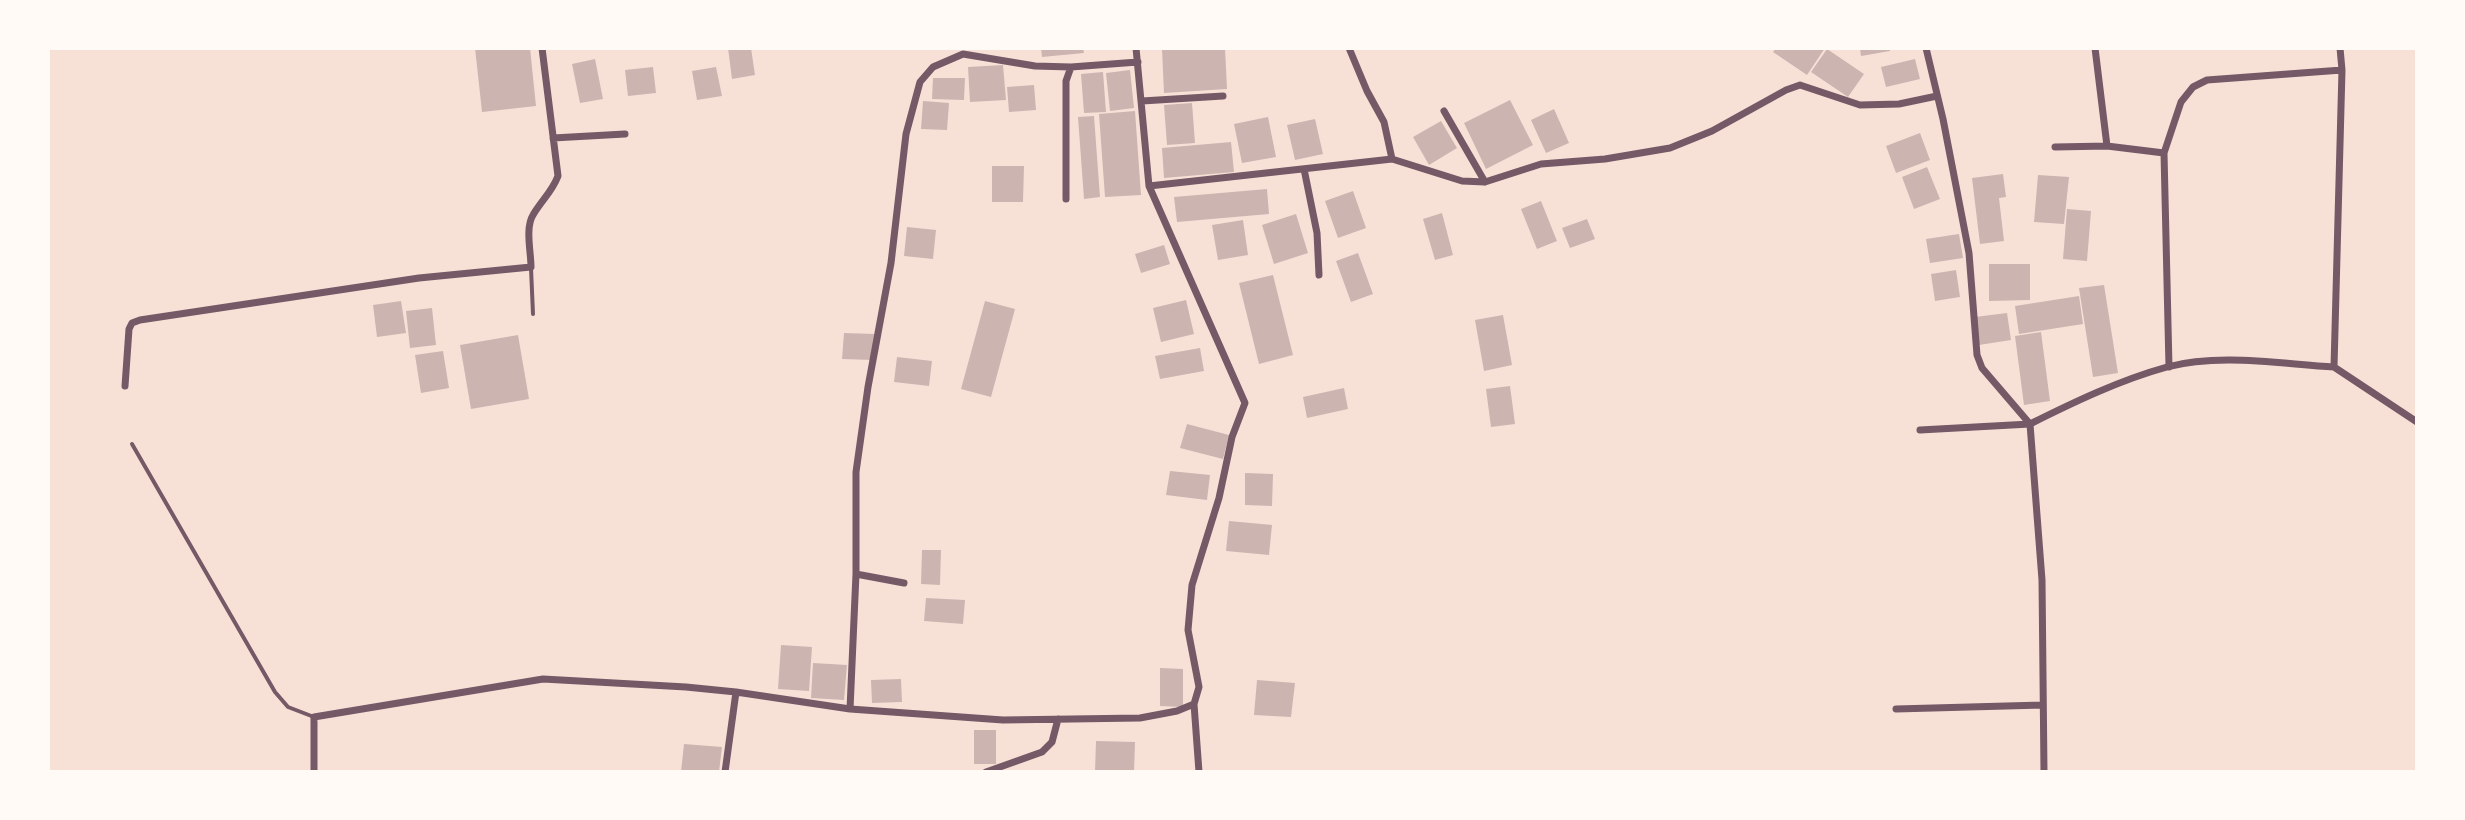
<!DOCTYPE html>
<html>
<head>
<meta charset="utf-8">
<style>
	body { margin:0 }
	#map { position:relative; width:2465px; height:820px; overflow:hidden; background:#f7e1d7; font-family:Lora,serif }
	canvas { display:block }
	.frame { position:absolute; inset:0; border:50px solid #fffaf5; pointer-events:none }
</style>
</head>
<body>
<div id="map">
<canvas width="2465" height="820"></canvas>
<div class="frame"></div>
</div>
<script>
const ctx = document.querySelector('canvas').getContext('2d');
ctx.lineJoin = 'round';
function paint(path, color) {
  ctx.fillStyle = color;
  ctx.fill(path, 'evenodd');
}
function strokePath(path, color, width, dash) {
  ctx.strokeStyle = color;
  ctx.lineWidth = width;
  ctx.lineCap = dash ? 'butt' : 'round';
  ctx.setLineDash(dash || []);
  ctx.stroke(path);
}
paint(new Path2D(`
	M 475,48 L 530,48 L 536,106 L 482,112 Z
	M 728,48 L 751,48 L 755,75 L 732,79 Z
	M 1041,48 L 1083,48 L 1084,53 L 1042,57 Z
	M 1225,48 L 1227,89 L 1164,93 L 1162,49 Z
	M 1776,48 L 1825,48 L 1807,75 L 1773,52 Z
	M 1860,48 L 1890,48 L 1890,51 L 1861,56 Z
	M 1827,49 L 1864,74 L 1848,97 L 1811,72 Z
	M 595,59 L 603,99 L 580,103 L 572,64 Z
	M 1915,59 L 1920,79 L 1886,87 L 1881,67 Z
	M 1003,65 L 1006,100 L 970,102 L 968,67 Z
	M 653,67 L 656,93 L 628,96 L 625,70 Z
	M 716,67 L 722,96 L 697,100 L 692,71 Z
	M 1130,70 L 1134,108 L 1110,111 L 1106,73 Z
	M 1103,72 L 1106,112 L 1084,113 L 1081,74 Z
	M 933,78 L 965,78 L 964,100 L 932,99 Z
	M 1034,85 L 1036,110 L 1009,112 L 1007,87 Z
	M 1510,100 L 1533,145 L 1486,169 L 1464,123 Z
	M 923,101 L 949,103 L 947,130 L 921,129 Z
	M 1192,103 L 1195,143 L 1167,145 L 1164,105 Z
	M 1554,109 L 1569,143 L 1546,153 L 1531,120 Z
	M 1135,111 L 1141,195 L 1105,197 L 1099,114 Z
	M 1094,116 L 1100,197 L 1084,199 L 1078,117 Z
	M 1268,117 L 1276,157 L 1242,163 L 1234,124 Z
	M 1315,119 L 1323,154 L 1295,160 L 1287,125 Z
	M 1441,121 L 1457,148 L 1429,165 L 1413,137 Z
	M 1920,133 L 1930,160 L 1896,173 L 1886,146 Z
	M 1231,142 L 1234,172 L 1164,178 L 1162,148 Z
	M 992,166 L 1024,166 L 1023,202 L 992,202 Z
	M 1927,167 L 1940,199 L 1914,209 L 1902,177 Z
	M 2003,174 L 2006,197 L 1999,198 L 2004,241 L 1980,244 L 1972,178 Z
	M 2038,175 L 2069,177 L 2064,224 L 2034,222 Z
	M 1267,189 L 1269,214 L 1177,222 L 1174,197 Z
	M 1353,191 L 1366,228 L 1338,238 L 1325,201 Z
	M 1541,201 L 1557,241 L 1537,249 L 1521,209 Z
	M 2067,209 L 2091,211 L 2087,261 L 2063,259 Z
	M 1442,213 L 1453,255 L 1435,260 L 1423,219 Z
	M 1296,214 L 1308,253 L 1274,264 L 1262,225 Z
	M 1587,219 L 1595,239 L 1570,248 L 1562,228 Z
	M 1243,220 L 1248,255 L 1218,260 L 1212,225 Z
	M 907,227 L 936,230 L 933,259 L 904,256 Z
	M 1959,234 L 1963,258 L 1930,263 L 1926,239 Z
	M 1164,245 L 1170,264 L 1141,273 L 1135,254 Z
	M 1358,253 L 1373,294 L 1351,302 L 1336,261 Z
	M 1989,264 L 2030,264 L 2030,300 L 1989,301 Z
	M 1956,270 L 1960,297 L 1935,301 L 1931,274 Z
	M 1273,275 L 1293,355 L 1259,364 L 1239,283 Z
	M 2104,285 L 2118,373 L 2093,377 L 2079,288 Z
	M 2079,296 L 2083,324 L 2019,334 L 2015,306 Z
	M 1186,300 L 1194,334 L 1161,342 L 1153,308 Z
	M 401,301 L 406,333 L 377,337 L 373,305 Z
	M 985,301 L 1015,309 L 991,397 L 961,389 Z
	M 432,308 L 436,345 L 410,348 L 406,311 Z
	M 2007,313 L 2011,340 L 1979,345 L 1975,317 Z
	M 1503,315 L 1512,365 L 1484,371 L 1475,320 Z
	M 2041,332 L 2050,401 L 2024,405 L 2015,336 Z
	M 844,333 L 875,334 L 873,360 L 842,359 Z
	M 518,335 L 529,399 L 471,409 L 460,345 Z
	M 1200,348 L 1204,371 L 1160,379 L 1155,356 Z
	M 443,351 L 449,388 L 421,393 L 415,355 Z
	M 897,357 L 932,361 L 929,386 L 894,382 Z
	M 1510,386 L 1515,424 L 1491,427 L 1486,389 Z
	M 1344,388 L 1348,409 L 1307,418 L 1303,397 Z
	M 1187,424 L 1229,435 L 1223,459 L 1180,448 Z
	M 1170,471 L 1210,475 L 1207,500 L 1166,495 Z
	M 1245,473 L 1273,474 L 1272,506 L 1245,505 Z
	M 1229,521 L 1272,525 L 1269,555 L 1226,551 Z
	M 922,550 L 941,550 L 940,585 L 921,584 Z
	M 926,598 L 965,600 L 963,624 L 924,621 Z
	M 781,645 L 812,647 L 809,691 L 778,689 Z
	M 813,663 L 847,665 L 844,700 L 811,698 Z
	M 1160,668 L 1183,669 L 1183,707 L 1160,706 Z
	M 901,679 L 902,702 L 872,703 L 871,680 Z
	M 1257,680 L 1295,683 L 1291,717 L 1254,715 Z
	M 974,730 L 996,730 L 996,764 L 974,764 Z
	M 1096,741 L 1135,742 L 1134,772 L 1095,772 Z
	M 684,744 L 722,747 L 719,772 L 681,772 Z`), '#ccb4b1');
strokePath(new Path2D(`
	M 531,268 L 533,314
	M 132,444 L 275,692 L 288,707 L 314,717`), '#755966', 4);
strokePath(new Path2D(`
	M 1349,48 L 1367,91 L 1384,122 L 1392,159
	M 1926,48 L 1943,119 L 1969,253 L 1977,355 L 1982,368 L 2030,424
	M 2095,48 L 2107,146
	M 1142,101 L 1223,96
	M 1444,111 L 1485,182
	M 553,138 L 625,134
	M 2055,147 L 2107,146 L 2164,153
	M 1304,169 L 1317,233 L 1319,275
	M 1149,186 L 1392,159 L 1462,181 L 1485,182 L 1541,164 L 1605,159 L 1670,148 L 1712,131 L 1786,90 L 1800,85 L 1860,105 L 1899,104 L 1937,96
	M 1066,199 L 1066,81 L 1071,67
	M 2169,367 L 2164,153 L 2181,102 L 2193,87 L 2207,80 L 2342,70
	M 2334,367 L 2417,422
	M 125,386 L 129,329 L 132,323 L 140,320 L 419,278 L 531,267 C 531,252 525,228 533,215 C 541,201 552,192 558,176 L 542,48
	M 1920,430 L 2030,424
	M 856,574 L 904,583
	M 1194,704 L 1199,772
	M 850,709 L 856,574 L 856,472 L 868,387 L 891,263 L 906,134 L 920,82 L 933,67 L 963,54 L 1035,66 L 1071,67 L 1138,62
	M 1896,709 L 2043,705
	M 314,772 L 314,717 L 543,679 L 686,687 L 736,692 L 850,709 L 1003,720 L 1140,718 L 1177,711 L 1194,704 L 1199,687 L 1188,630 L 1192,585 L 1219,498 L 1232,437 L 1245,403 L 1149,186 L 1136,48
	M 725,772 L 736,692
	M 986,772 L 1042,752 L 1052,742 L 1058,719
	M 2044,772 L 2042,580 L 2030,424 C 2074,402 2120,380 2167,367 C 2220,353 2280,364 2334,367 L 2342,70 L 2340,48`), '#755966', 7);
</script>
</body>
</html>
